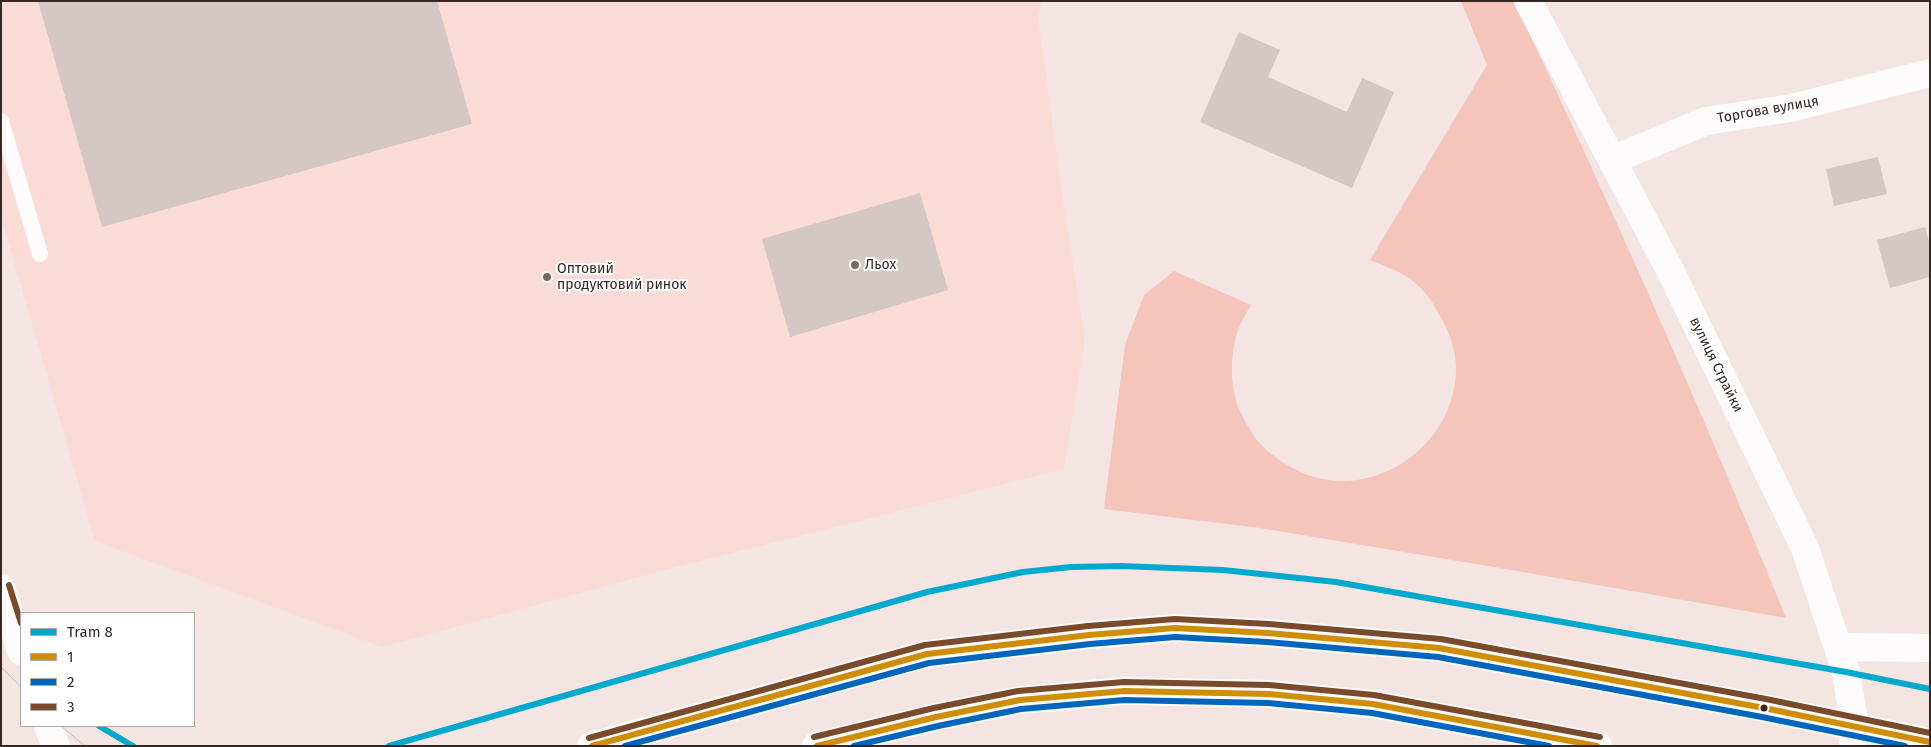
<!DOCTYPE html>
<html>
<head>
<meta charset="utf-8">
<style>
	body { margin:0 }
	#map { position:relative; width:1931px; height:747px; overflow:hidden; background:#f4e5e2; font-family:"Fira Sans",sans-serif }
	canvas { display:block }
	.frame { position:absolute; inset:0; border:2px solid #342724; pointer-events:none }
	.legend { position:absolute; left:20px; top:612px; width:175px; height:115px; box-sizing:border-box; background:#fff; border:1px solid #aea9a7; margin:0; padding:6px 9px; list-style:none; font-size:15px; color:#342724 }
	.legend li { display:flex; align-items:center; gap:10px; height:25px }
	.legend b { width:25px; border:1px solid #aea9a7 }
</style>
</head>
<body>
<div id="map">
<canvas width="1931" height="747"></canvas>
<div class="frame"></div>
<ul class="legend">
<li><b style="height:6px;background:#00a9ce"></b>Tram 8</li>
<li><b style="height:6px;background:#d08d07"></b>1</li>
<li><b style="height:6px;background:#0065bd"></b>2</li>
<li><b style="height:6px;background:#7a4b2a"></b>3</li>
</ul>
</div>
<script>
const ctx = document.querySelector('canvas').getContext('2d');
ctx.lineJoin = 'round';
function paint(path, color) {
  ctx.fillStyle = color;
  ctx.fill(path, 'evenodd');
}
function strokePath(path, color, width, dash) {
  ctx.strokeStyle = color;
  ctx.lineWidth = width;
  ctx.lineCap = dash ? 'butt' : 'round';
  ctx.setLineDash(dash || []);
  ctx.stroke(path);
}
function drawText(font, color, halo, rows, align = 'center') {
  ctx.font = font + ' "Fira Sans",sans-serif';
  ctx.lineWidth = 4;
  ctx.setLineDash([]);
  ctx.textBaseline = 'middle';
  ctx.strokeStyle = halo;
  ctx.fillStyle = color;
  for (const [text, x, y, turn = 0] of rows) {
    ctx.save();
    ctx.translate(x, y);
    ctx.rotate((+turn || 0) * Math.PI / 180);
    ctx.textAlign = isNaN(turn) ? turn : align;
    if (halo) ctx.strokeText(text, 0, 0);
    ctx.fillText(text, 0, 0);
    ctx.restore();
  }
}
paint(new Path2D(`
	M 1,1 L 1042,1 L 1038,17 L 1063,201 L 1085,338 L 1064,469 L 657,572 L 382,647 L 95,541 L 1,217 Z`), '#fadbd5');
paint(new Path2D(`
	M 1461,1 L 1514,1 C 1610,204 1702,410 1786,618 L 1494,567 L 1260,528 L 1104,509 L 1125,345 L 1144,295 L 1174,271 L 1251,305 C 1246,314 1240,323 1237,333 C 1230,356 1230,384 1238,407 C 1241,414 1245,421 1249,428 C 1258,445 1272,456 1289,466 C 1362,510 1456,451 1456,368 C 1456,348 1448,330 1439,314 C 1431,299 1420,284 1404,275 C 1394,269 1381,265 1370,260 L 1487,65 Z`), '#f5c5bc');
paint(new Path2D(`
	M 38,1 L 437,1 L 472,124 L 102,227 Z
	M 1239,32 L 1280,50 L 1268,77 L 1347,112 L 1362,78 L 1394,92 L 1352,188 L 1200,122 Z
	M 1878,157 L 1887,194 L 1834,206 L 1826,169 Z
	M 920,193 L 948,290 L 790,337 L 762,239 Z
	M 1925,227 L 1930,245 L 1930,277 L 1890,288 L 1877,240 Z`), '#d4c7c4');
strokePath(new Path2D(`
	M 1,121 L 40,254`), '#fdfbfb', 16);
strokePath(new Path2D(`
	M 1528,1 L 1670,270 L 1805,548 L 1846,672 L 1855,727 L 1853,746
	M 1612,160 L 1706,121 L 1791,108 L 1930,73
	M 1838,647 L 1930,648`), '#fdfbfb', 28);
strokePath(new Path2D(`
	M 1,588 L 21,651
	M 48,726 L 56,746
	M 591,746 L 927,654 L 1089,635 L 1175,628 L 1268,633 L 1439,648 L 1764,708 L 1930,742
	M 816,746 L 936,717 L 1020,700 L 1124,691 L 1269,694 L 1373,704 L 1598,746`), '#fdfbfb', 28);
strokePath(new Path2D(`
	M 1,667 L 21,687
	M 61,726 L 85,746`), '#c6c2c2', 1);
strokePath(new Path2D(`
	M 592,746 L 927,654 L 1089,635 L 1175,628 L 1268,633 L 1439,648 L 1764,708 L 1930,742
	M 817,746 L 936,717 L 1020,700 L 1124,691 L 1269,694 L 1373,704 L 1597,746`), '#d08d07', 6);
strokePath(new Path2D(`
	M 625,746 L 929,663 L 1090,644 L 1175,637 L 1267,642 L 1438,657 L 1762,717 L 1905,746
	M 854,746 L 938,726 L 1021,709 L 1124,700 L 1268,703 L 1372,713 L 1549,746`), '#0065bd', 6);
strokePath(new Path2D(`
	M 9,585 L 21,623
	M 814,737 L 934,708 L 1018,691 L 1124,682 L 1269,685 L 1374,695 L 1600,737
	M 589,738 L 925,645 L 1088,626 L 1175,619 L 1269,624 L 1441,639 L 1766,699 L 1930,733`), '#7a4b2a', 6);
strokePath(new Path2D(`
	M 99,726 L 133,746
	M 389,746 L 927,592 L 1023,572 L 1071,567 L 1121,566 L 1223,570 L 1336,582 L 1846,672 L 1930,689`), '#00a9ce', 6);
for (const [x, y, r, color] of [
	[855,265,5,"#776a66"],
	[547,277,5,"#776a66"],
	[1764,708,4.5,"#342724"]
]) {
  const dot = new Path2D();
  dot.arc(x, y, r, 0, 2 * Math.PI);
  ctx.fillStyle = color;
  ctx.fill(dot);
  strokePath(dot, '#fff', 2);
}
drawText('14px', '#342724', '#fff', [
	["Торгова вулиця",1768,110,-10],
	["вулиця Страйки",1716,365,64]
]);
drawText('14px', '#342724', '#fff', [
	["Льох",865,265],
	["Оптовий",557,269],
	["продуктовий ринок",557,285]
], 'left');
</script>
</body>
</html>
